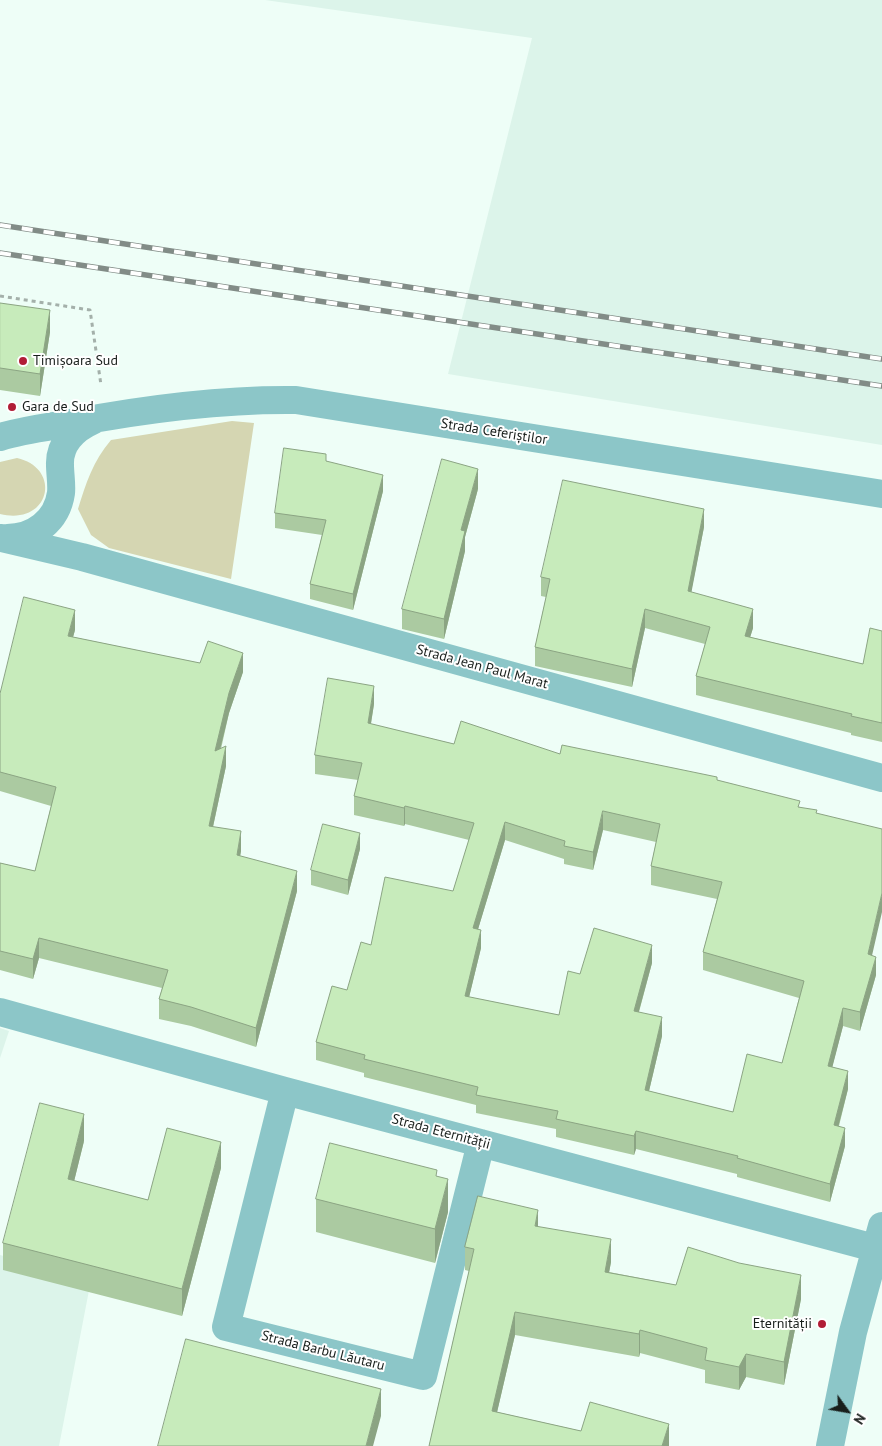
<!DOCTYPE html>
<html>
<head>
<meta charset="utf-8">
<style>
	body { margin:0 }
	#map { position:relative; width:882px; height:1446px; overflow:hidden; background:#eefef7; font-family:"PT Sans",sans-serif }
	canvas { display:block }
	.north { position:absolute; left:822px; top:1386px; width:50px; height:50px; -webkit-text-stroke:4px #fff; paint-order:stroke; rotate:122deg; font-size:14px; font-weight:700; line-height:20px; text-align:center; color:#181e1b }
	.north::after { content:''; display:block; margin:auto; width:18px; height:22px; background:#181e1b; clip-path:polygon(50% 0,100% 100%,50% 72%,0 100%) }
</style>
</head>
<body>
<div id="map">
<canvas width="882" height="1446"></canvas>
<div class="north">N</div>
</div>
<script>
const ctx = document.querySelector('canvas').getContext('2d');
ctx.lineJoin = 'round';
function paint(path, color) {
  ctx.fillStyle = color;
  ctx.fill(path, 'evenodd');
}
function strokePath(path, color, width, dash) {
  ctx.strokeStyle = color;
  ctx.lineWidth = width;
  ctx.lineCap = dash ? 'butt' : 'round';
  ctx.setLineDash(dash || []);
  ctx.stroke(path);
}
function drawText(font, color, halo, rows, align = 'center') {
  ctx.font = font + ' "PT Sans",sans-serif';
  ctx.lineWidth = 4;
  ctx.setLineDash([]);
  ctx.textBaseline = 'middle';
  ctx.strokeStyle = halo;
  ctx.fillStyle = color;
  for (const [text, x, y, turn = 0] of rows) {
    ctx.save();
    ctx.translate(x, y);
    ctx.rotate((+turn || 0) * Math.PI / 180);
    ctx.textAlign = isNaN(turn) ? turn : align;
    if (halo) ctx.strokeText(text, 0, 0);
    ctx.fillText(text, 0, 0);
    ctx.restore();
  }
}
paint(new Path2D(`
	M 265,0 L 882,0 L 882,445 L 448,374 L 532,38 Z
	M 0,1028 L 9,1031 L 0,1058 Z
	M 0,1255 L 91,1280 L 59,1446 L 0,1446 Z`), '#dcf4ea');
paint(new Path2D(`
	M 232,421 L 254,423 L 231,579 L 109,548 L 91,535 L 78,509 C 86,483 93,461 111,440 Z
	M 17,458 C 62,468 51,526 0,514 L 0,462 Z`), '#d5d6b2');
strokePath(new Path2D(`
	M 0,296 L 90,310 L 101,385`), '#a4b0aa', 3, [4, 4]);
strokePath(new Path2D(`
	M 0,437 C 23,430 48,427 71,423 C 145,409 220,399 296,400 L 882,494
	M 2,538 L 82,557 L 882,778
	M 7,538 C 34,538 57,521 61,493 C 62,484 60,474 60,465 C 59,444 74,429 92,421
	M 0,1012 L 285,1091 L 882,1250
	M 285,1091 L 226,1327 L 423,1376 L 481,1143
	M 830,1446 L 853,1332 L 882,1226`), '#8cc6c8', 28);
const rail = new Path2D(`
	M 0,225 L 882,359
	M 0,253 L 882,386`);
strokePath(rail, '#828c87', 5.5);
strokePath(rail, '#fff', 4, [11]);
paint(new Path2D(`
	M 0,303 L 50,332 L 40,396 L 0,390 Z
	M 326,461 L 383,491 L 353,610 L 310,599 L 310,584 L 322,535 L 275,528 L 275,513 Z
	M 478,489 L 465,537 L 465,551 L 444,639 L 402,629 L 402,609 Z
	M 704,527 L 691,592 L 753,628 L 750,637 L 863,664 L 882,631 L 882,742 L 851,735 L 851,733 L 696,695 L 696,676 L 705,644 L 645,628 L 632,687 L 535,666 L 535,647 L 546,597 L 541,596 L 541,577 Z
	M 75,630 L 73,637 L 243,672 L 229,713 L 221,749 L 226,766 L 213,827 L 241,851 L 240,856 L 297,891 L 256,1047 L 191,1026 L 159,1019 L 159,999 L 162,988 L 39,958 L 33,979 L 0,970 L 0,863 L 35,871 L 51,806 L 0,791 L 0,694 Z
	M 374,704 L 371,724 L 454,744 L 560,754 L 717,780 L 800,807 L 817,814 L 872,956 L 876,975 L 860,1031 L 843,1026 L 832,1067 L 848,1089 L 839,1126 L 845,1146 L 830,1202 L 737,1177 L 737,1174 L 636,1149 L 634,1155 L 556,1137 L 556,1129 L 476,1113 L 476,1105 L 364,1077 L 364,1073 L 316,1060 L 316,1042 L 347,990 L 371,945 L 453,891 L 469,840 L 405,824 L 404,826 L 354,815 L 354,796 L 358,780 L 315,774 L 315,755 ZM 603,830 L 656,842 L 651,866 L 651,885 L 717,899 L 703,952 L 703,970 L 799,998 L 782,1063 L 733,1112 L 649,1091 L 662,1036 L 639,1012 L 652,963 L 580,974 L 559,1015 L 469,997 L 481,948 L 478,929 L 505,840 L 564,859 L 564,864 L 593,870 Z
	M 360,849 L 348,895 L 311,885 L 311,870 Z
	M 84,1141 L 74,1181 L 148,1200 L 221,1168 L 182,1316 L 3,1270 L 3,1243 Z
	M 316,1199 L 448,1212 L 435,1263 L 316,1232 Z
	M 538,1227 L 611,1262 L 609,1272 L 676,1285 L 801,1299 L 784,1385 L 746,1377 L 739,1390 L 705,1383 L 705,1370 L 640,1353 L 639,1357 L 515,1335 L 497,1412 L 581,1431 L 669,1446 L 429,1446 L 469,1271 L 465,1270 L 465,1247 Z`), '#abcaa1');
paint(new Path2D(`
	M 50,310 L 50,332 L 40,396 L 40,374 Z
	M 478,469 L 478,489 L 465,537 L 465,551 L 444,639 L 444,619 L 461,530 Z
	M 383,475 L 383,491 L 353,610 L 353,594 Z
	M 704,509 L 704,527 L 688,610 L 688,591 Z
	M 645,609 L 645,628 L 632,687 L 632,669 Z
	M 753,609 L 753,628 L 745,654 L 745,636 Z
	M 75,610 L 75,630 L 68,655 L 68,636 Z
	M 243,653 L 243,672 L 229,713 L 215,770 L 215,751 L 229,693 Z
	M 374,686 L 374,704 L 368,741 L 368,723 Z
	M 226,746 L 226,766 L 209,845 L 209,826 Z
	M 405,806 L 405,824 L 404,826 L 404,808 Z
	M 603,811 L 603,830 L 593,870 L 593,852 Z
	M 505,822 L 505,840 L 473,946 L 473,928 Z
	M 241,831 L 241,851 L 237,874 L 237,855 Z
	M 360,833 L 360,849 L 348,895 L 348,880 Z
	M 297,871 L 297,891 L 256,1047 L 256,1028 Z
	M 882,893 L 882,912 L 868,973 L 868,954 Z
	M 481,930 L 481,948 L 465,1014 L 465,996 Z
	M 39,938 L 39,958 L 33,979 L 33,959 Z
	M 652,945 L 652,963 L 634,1029 L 634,1011 Z
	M 876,957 L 876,975 L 860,1031 L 860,1012 Z
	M 843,1008 L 843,1026 L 828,1084 L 828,1066 Z
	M 662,1017 L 662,1036 L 645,1108 L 645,1090 Z
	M 848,1071 L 848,1089 L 834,1143 L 834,1125 Z
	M 84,1114 L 84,1141 L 68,1206 L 68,1179 Z
	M 845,1128 L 845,1146 L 830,1202 L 830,1184 Z
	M 636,1131 L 636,1149 L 634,1155 L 634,1136 Z
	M 221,1142 L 221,1168 L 182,1316 L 182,1289 Z
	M 448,1179 L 448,1212 L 435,1263 L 435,1229 Z
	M 538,1210 L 538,1233 L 535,1226 Z
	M 611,1239 L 611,1262 L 605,1295 L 605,1272 Z
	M 801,1275 L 801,1299 L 784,1385 L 784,1362 Z
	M 515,1312 L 515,1335 L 492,1434 L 492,1411 Z
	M 640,1330 L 640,1353 L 639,1357 L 639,1334 Z
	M 746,1354 L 746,1377 L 739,1390 L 739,1367 Z
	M 381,1389 L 381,1416 L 373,1446 L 366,1446 Z
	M 669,1424 L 669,1446 L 662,1446 Z`), '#8ba483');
const building = new Path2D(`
	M 0,303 L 50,310 L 40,374 L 0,368 Z
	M 284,448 L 326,454 L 326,461 L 383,475 L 353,594 L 310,584 L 326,520 L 275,513 Z
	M 442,459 L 478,469 L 461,530 L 465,531 L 444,619 L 402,609 Z
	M 563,480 L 704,509 L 688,591 L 753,609 L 745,636 L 863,664 L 870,628 L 882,631 L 882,723 L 851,716 L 852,714 L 696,676 L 710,627 L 645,609 L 632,669 L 535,647 L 550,579 L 541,577 Z
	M 24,597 L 75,610 L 68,636 L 200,663 L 208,641 L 243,653 L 229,693 L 215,751 L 226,746 L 209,826 L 241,831 L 237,855 L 297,871 L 256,1028 L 191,1007 L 159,999 L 168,970 L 39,938 L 33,959 L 0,951 L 0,863 L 35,871 L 56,787 L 0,772 L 0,694 Z
	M 328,678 L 374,686 L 368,723 L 454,744 L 461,721 L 560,754 L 562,745 L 717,777 L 717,780 L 800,801 L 798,807 L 817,810 L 816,813 L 882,829 L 882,893 L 868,954 L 876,957 L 860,1012 L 843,1008 L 828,1066 L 848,1071 L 834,1125 L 845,1128 L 830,1184 L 737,1158 L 738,1156 L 636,1131 L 634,1136 L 556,1119 L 558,1111 L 476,1095 L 478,1087 L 364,1059 L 365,1055 L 316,1042 L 332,986 L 347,990 L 361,942 L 371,945 L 385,877 L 453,891 L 474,823 L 405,806 L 404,808 L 354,796 L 362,763 L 315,755 ZM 603,811 L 660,824 L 651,866 L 722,882 L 703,952 L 804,981 L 782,1063 L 747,1054 L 733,1112 L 645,1090 L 662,1017 L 634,1011 L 652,945 L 594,928 L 580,974 L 568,971 L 559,1015 L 465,996 L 481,930 L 473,928 L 505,822 L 565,841 L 564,846 L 593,852 Z
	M 323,824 L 360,833 L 348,880 L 311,870 Z
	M 40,1103 L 84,1114 L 68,1179 L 148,1200 L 167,1128 L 221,1142 L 182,1289 L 3,1243 Z
	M 330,1143 L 437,1170 L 436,1176 L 448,1179 L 435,1229 L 316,1199 Z
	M 478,1196 L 538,1210 L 535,1226 L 611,1239 L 605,1272 L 676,1285 L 688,1247 L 739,1263 L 801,1275 L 784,1362 L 746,1354 L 739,1367 L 705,1360 L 707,1348 L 640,1330 L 639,1334 L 515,1312 L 492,1411 L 581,1431 L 590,1402 L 669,1424 L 662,1446 L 429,1446 L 474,1249 L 465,1247 Z
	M 186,1339 L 381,1389 L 366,1446 L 158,1446 Z`);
paint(building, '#c7ebbb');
strokePath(building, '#8ba483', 1);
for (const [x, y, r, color] of [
	[23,361,5,"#b11d36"],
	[12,407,5,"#b11d36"],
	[822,1324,5,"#b11d36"]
]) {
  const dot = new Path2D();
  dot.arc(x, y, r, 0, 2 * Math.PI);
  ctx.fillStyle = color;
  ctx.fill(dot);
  strokePath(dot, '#fff', 2);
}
drawText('14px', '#181e1b', '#fff', [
	["Timișoara Sud",33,361],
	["Gara de Sud",22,407],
	["Eternității",812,1324,"right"]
], 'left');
drawText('14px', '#181e1b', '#fff', [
	["Strada Ceferiștilor",494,432,9],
	["Strada Jean Paul Marat",482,667,15],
	["Strada Eternității",441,1132,15],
	["Strada Barbu Lăutaru",323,1351,14]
]);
</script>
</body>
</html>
